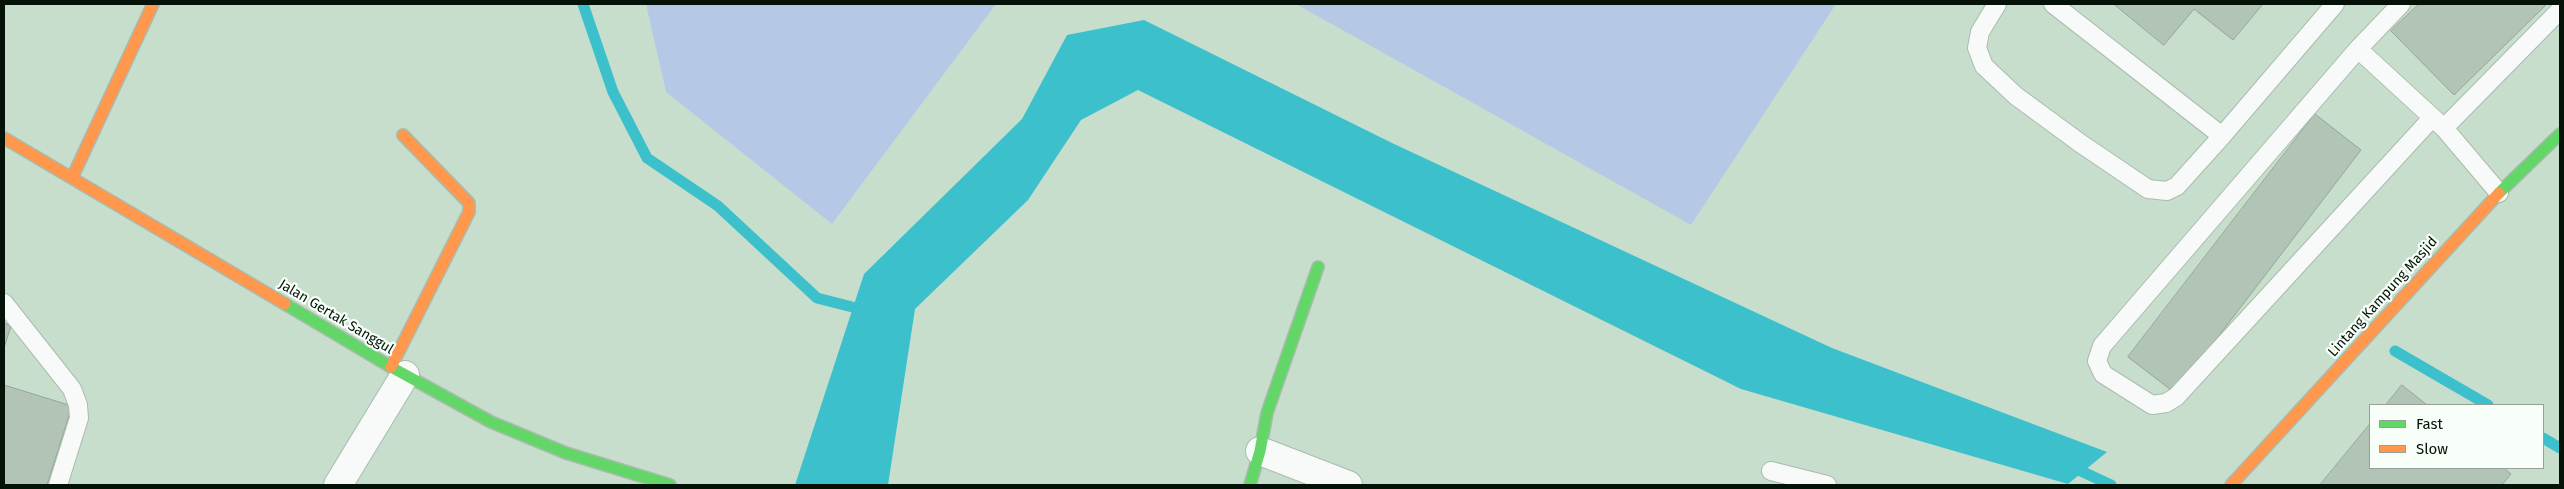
<!DOCTYPE html>
<html>
<head>
<meta charset="utf-8">
<style>
	body { margin:0 }
	#map { position:relative; width:2564px; height:489px; overflow:hidden; background:#c8decd; font-family:"Fira Sans",sans-serif }
	canvas { display:block }
	.frame { position:absolute; inset:0; border:5px solid #041208; pointer-events:none }
	.legend { position:absolute; left:2369px; top:404px; width:175px; height:65px; box-sizing:border-box; background:#f7fff8; border:1px solid #96a098; margin:0; padding:6px 9px; list-style:none; font-size:15px; color:#041208 }
	.legend li { display:flex; align-items:center; gap:10px; height:25px }
	.legend b { width:25px; border:1px solid #96a098 }
</style>
</head>
<body>
<div id="map">
<canvas width="2564" height="489"></canvas>
<div class="frame"></div>
<ul class="legend">
<li><b style="height:6px;background:#63d668"></b>Fast</li>
<li><b style="height:6px;background:#ff974d"></b>Slow</li>
</ul>
</div>
<script>
const ctx = document.querySelector('canvas').getContext('2d');
ctx.lineJoin = 'round';
function paint(path, color) {
  ctx.fillStyle = color;
  ctx.fill(path, 'evenodd');
}
function strokePath(path, color, width, dash) {
  ctx.strokeStyle = color;
  ctx.lineWidth = width;
  ctx.lineCap = dash ? 'butt' : 'round';
  ctx.setLineDash(dash || []);
  ctx.stroke(path);
}
function drawText(font, color, halo, rows, align = 'center') {
  ctx.font = font + ' "Fira Sans",sans-serif';
  ctx.lineWidth = 4.5;
  ctx.setLineDash([]);
  ctx.textBaseline = 'middle';
  ctx.strokeStyle = halo;
  ctx.fillStyle = color;
  for (const [text, x, y, turn = 0] of rows) {
    ctx.save();
    ctx.translate(x, y);
    ctx.rotate((+turn || 0) * Math.PI / 180);
    ctx.textAlign = isNaN(turn) ? turn : align;
    if (halo) ctx.strokeText(text, 0, 0);
    ctx.fillText(text, 0, 0);
    ctx.restore();
  }
}
paint(new Path2D(`
	M 646,4 L 996,4 L 832,224 L 666,92 Z
	M 1296,4 L 1836,4 L 1691,225 Z`), '#b5c9e6');
paint(new Path2D(`
	M 1144,20 L 1392,143 L 1832,348 L 2107,452 L 2068,484 L 1741,389 L 1138,90 L 1081,120 L 1028,200 L 915,309 L 888,485 L 795,485 L 864,274 L 1022,119 L 1067,35 Z`), '#3cc0cc');
strokePath(new Path2D(`
	M 583,4 L 613,92 L 647,158 L 718,206 L 817,298 L 868,311
	M 2395,351 L 2488,405
	M 2543,438 L 2560,448
	M 2070,466 L 2111,485`), '#3cc0cc', 11);
const building = new Path2D(`
	M 2114,4 L 2263,4 L 2233,40 L 2194,9 L 2164,45 Z
	M 2419,4 L 2547,4 L 2454,95 L 2391,31 Z
	M 2315,114 L 2361,150 L 2175,393 L 2128,357 Z
	M 4,323 L 11,326 L 4,348 Z
	M 4,385 L 72,406 L 47,485 L 4,485 Z
	M 2402,385 L 2427,405 L 2386,405 Z
	M 2370,424 L 2370,468 L 2504,468 L 2511,474 L 2502,485 L 2320,485 Z`);
paint(building, '#b2c4b6');
strokePath(building, '#94a598', 1);
const lane = new Path2D(`
	M 1997,4 L 1980,32 L 1977,48 L 1984,66 L 2016,96 L 2080,143 L 2148,189 L 2167,191 L 2177,186 L 2222,136
	M 2053,4 L 2222,136 L 2335,4
	M 2401,4 L 2358,49 L 2102,346 L 2097,361 L 2103,374 L 2152,405 L 2166,403 L 2176,397 L 2432,118
	M 2358,49 L 2444,128 L 2499,193
	M 2444,128 L 2560,10
	M 4,303 L 72,389 L 78,405 L 79,418 L 58,485
	M 1771,471 L 1827,485`);
const street = new Path2D(`
	M 1260,451 L 1348,485
	M 338,485 L 405,375`);
const fast = new Path2D(`
	M 2499,193 L 2560,134
	M 285,304 L 391,367 L 491,422 L 566,453 L 670,485
	M 1250,485 L 1260,451 L 1267,413 L 1318,267`);
const slow = new Path2D(`
	M 4,138 L 285,304
	M 72,178 L 153,4
	M 391,367 L 469,212 L 469,203 L 403,135
	M 2231,485 L 2499,193`);
strokePath(lane, '#a9bbae', 20);
strokePath(street, '#a9bbae', 30);
strokePath(fast, '#a9bbae', 14);
strokePath(slow, '#a9bbae', 14);
strokePath(lane, '#f7faf8', 18);
strokePath(street, '#f7faf8', 28);
strokePath(fast, '#63d668', 11);
strokePath(slow, '#ff974d', 11);
drawText('14px', '#041208', '#f7fff8', [
	["Lintang Kampung Masjid",2383,297,-48],
	["Jalan Gertak Sanggul",336,317,31]
]);
</script>
</body>
</html>
